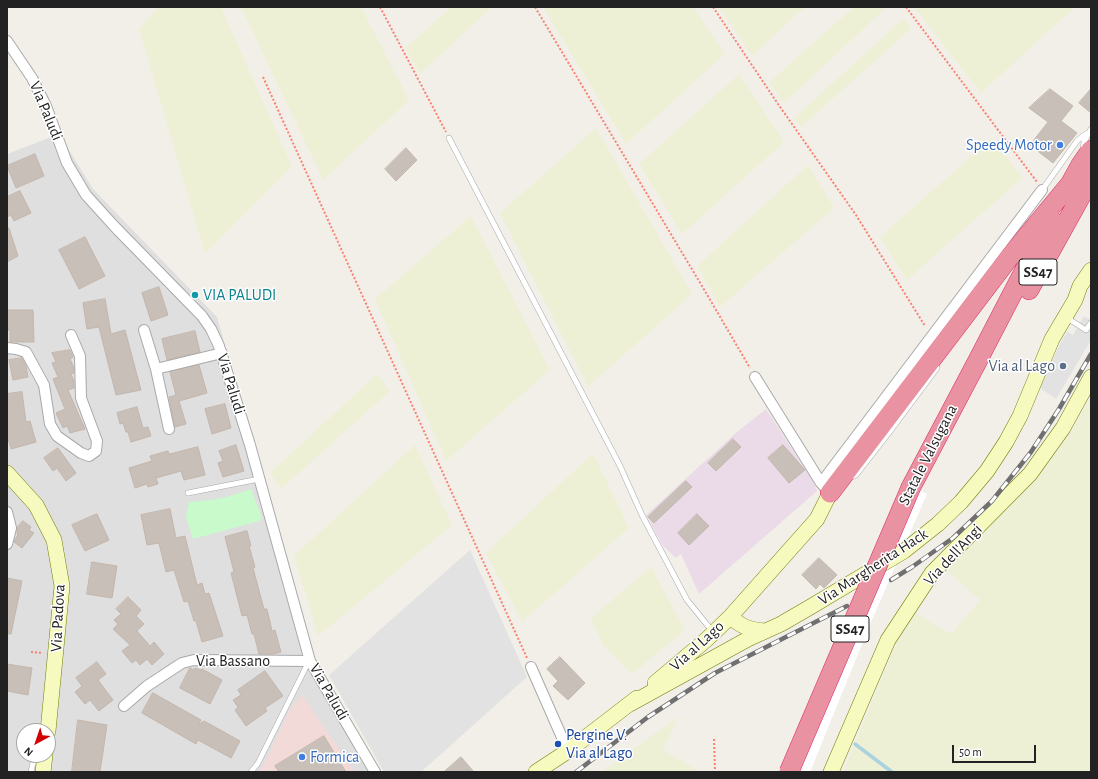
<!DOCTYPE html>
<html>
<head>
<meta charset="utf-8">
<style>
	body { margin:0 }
	#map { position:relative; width:1098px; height:779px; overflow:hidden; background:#f2efe9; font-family:"Alegreya Sans",sans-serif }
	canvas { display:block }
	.frame { position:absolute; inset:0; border:8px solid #222; pointer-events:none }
	.north { position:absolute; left:16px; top:723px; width:40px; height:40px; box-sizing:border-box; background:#fff; border:1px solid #a7a7a7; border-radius:50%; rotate:220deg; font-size:11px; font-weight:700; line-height:16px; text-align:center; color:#222 }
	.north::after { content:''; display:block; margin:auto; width:14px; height:18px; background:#d40000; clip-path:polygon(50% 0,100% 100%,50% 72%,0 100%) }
	.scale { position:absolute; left:952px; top:745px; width:84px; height:18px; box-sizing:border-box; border:2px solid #222; border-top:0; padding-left:5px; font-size:12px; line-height:14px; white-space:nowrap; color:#222; -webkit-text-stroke:3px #fff; paint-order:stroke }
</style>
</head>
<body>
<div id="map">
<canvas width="1098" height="779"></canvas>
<div class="frame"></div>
<div class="north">N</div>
<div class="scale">50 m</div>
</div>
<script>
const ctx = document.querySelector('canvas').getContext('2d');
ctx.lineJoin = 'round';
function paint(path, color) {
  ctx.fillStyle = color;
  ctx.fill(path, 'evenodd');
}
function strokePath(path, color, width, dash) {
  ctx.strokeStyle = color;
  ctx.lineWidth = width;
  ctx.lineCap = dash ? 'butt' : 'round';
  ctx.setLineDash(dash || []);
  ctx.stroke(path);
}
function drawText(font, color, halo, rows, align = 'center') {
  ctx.font = font + ' "Alegreya Sans",sans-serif';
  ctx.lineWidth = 3;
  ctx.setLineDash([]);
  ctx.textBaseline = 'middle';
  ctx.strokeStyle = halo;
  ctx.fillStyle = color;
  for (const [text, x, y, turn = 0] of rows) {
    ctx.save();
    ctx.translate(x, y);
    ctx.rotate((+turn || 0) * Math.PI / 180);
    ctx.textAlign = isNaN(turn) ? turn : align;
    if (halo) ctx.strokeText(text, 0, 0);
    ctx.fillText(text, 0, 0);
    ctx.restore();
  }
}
paint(new Path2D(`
	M 59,134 L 93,189 L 217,317 L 314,656 L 379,772 L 7,772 L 7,154 ZM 24,731 L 48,731 L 48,755 L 24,755 Z`), '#e0dfdf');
paint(new Path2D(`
	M 302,695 L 355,772 L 258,772 L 264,765 L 290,709 Z`), '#f2dad9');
paint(new Path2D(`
	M 766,409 L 814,483 L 817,491 L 699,594 L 681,554 L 676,558 L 663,546 L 646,515 L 738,431 Z`), '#ebdbe8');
paint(new Path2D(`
	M 159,7 L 221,7 L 292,167 L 205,254 L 139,29 Z
	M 241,7 L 361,7 L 409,100 L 323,180 Z
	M 451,7 L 492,7 L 420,74 L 406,48 Z
	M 543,7 L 693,7 L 725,54 L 626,144 Z
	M 719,7 L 805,7 L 752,56 Z
	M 854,7 L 887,7 L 784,103 L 769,82 Z
	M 914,7 L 1075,7 L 981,93 Z
	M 904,18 L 911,29 L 801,127 L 794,118 Z
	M 739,74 L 784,142 L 682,234 L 639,164 Z
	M 596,128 L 692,294 L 588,387 L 500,213 Z
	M 992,138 L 1022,178 L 907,280 L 880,237 Z
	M 808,165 L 834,208 L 720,307 L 697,266 Z
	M 471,216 L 550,370 L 446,461 L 375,299 Z
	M 377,374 L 390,391 L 281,489 L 270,473 Z
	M 1091,397 L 1091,772 L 843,772 L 899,636 L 915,613 L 951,634 L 980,600 L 947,571 L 971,544 L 1026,490 L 1071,433 Z
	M 415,445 L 452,525 L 318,636 L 294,556 Z
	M 593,453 L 629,528 L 522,622 L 486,553 Z
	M 651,567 L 685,630 L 632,674 L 603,645 L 591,618 Z
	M 679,716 L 663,750 L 699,771 L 699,772 L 602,772 Z`), '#eef0d5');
paint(new Path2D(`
	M 251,489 L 262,518 L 259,521 L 193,539 L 186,517 L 189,502 C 213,500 228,498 251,489 Z`), '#c8facc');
paint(new Path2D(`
	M 1084,316 L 1091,320 L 1091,340 L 1056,399 L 1040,388 L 1060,344 L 1067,332 L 1073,335 Z
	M 470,550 L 527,677 L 421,772 L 384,772 L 329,675 Z`), '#e2e2e2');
paint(new Path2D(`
	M 903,483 L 927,494 L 871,622 L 810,772 L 781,772 L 847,611 Z`), '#fff');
strokePath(new Path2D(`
	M 855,744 L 892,772`), '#aad3df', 3.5);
const building = new Path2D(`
	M 1050,89 L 1073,106 L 1061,121 L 1077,133 L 1053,163 L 1030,145 L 1048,122 L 1029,108 Z
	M 1091,89 L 1091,113 L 1079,103 Z
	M 406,148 L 417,160 L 396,181 L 385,169 Z
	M 35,154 L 44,176 L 16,188 L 7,166 Z
	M 20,191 L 31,213 L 14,221 L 11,215 L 7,217 L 7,197 Z
	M 7,228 L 9,228 L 18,256 L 7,262 Z
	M 85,237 L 105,276 L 79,289 L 59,250 Z
	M 159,287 L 168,315 L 151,321 L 142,293 Z
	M 105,299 L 111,334 L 125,330 L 141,390 L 116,395 L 99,327 L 87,329 L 83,303 Z
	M 7,310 L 33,310 L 34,342 L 10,342 L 10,330 L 7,330 Z
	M 195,331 L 200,352 L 167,360 L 162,339 Z
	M 70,350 L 73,357 L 70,359 L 74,368 L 74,373 L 71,374 L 74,381 L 74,388 L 68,390 L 85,429 L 70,433 L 67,426 L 63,428 L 56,413 L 65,409 L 53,379 L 58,377 L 52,363 L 56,362 L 52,353 Z
	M 22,358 L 26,366 L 28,377 L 13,380 L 9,360 Z
	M 199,365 L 207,393 L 179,401 L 186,424 L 175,427 L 169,397 L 176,395 L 170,372 Z
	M 22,392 L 26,422 L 30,421 L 36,442 L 11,449 L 7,435 L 7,394 Z
	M 225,404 L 231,428 L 212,434 L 205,409 Z
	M 137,407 L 143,428 L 148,427 L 151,436 L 131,442 L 128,432 L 126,432 L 123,423 L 120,424 L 117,413 Z
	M 733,439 L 741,447 L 716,471 L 708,463 Z
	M 236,445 L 244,471 L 223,477 L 218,463 L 223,461 L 219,451 Z
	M 783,445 L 805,470 L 789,483 L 768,458 Z
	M 198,447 L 205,475 L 184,480 L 181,471 L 156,478 L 158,484 L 148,487 L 147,484 L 135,488 L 129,468 L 152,461 L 150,456 L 168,451 L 169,454 Z
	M 58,448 L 76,473 L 66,481 L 57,468 L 53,471 L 44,458 Z
	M 686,481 L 692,487 L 654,523 L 648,517 Z
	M 170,509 L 176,538 L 185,536 L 197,585 L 202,583 L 205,594 L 209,593 L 223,636 L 202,642 L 196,621 L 194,621 L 188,601 L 184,602 L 174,570 L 166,572 L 159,543 L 147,545 L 141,515 Z
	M 97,514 L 109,540 L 85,551 L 72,525 Z
	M 697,514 L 709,526 L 689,545 L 678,533 Z
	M 23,521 L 31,527 L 29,530 L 34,533 L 22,548 L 14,542 L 18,534 L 17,533 L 17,528 Z
	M 247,531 L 251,546 L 249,546 L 255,567 L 253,568 L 264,609 L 267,609 L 272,631 L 275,630 L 281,652 L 273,654 L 259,654 L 254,634 L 252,634 L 247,615 L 242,616 L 231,573 L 234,572 L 225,537 Z
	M 819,558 L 837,575 L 824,588 L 820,584 L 816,589 L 802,575 Z
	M 92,562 L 117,566 L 112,598 L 87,594 Z
	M 7,578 L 22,581 L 11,634 L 7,634 Z
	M 128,597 L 141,610 L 136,616 L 144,624 L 137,631 L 150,646 L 154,642 L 164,654 L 152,665 L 147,659 L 140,665 L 136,660 L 132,663 L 122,651 L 130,645 L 113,629 L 118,624 L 114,620 L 121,614 L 116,609 Z
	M 560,657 L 585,683 L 568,700 L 553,686 L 558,681 L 547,669 Z
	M 97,662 L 106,674 L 98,680 L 113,700 L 99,711 L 90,700 L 85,704 L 75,692 L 82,686 L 76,678 Z
	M 7,664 L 32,668 L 28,695 L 7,691 L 8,685 L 7,685 Z
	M 190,668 L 194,670 L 195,668 L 201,670 L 202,669 L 222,680 L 210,704 L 180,688 Z
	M 265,671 L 283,696 L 265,708 L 267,711 L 246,726 L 235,710 L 238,707 L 233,700 L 241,695 L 238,690 Z
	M 153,693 L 201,720 L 198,725 L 204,721 L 240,741 L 231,758 L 198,740 L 196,744 L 142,713 Z
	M 78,720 L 107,725 L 100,772 L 72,772 Z
	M 324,736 L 346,772 L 279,772 L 275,766 Z
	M 461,757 L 474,772 L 444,772 Z`);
paint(building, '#c7bfb8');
strokePath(building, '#c4b6ab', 1);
const lane = new Path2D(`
	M 449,138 L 620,466 L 642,515 L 687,600 L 713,632
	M 1083,150 L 1084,142 L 1091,129
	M 1042,190 L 1077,141 L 1083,136 L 1088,133
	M 1067,318 L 1086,330 L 1091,323
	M 849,478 L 856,475 L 888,434 L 937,368
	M 188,493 L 259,479
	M 31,772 L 33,763 L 41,755
	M 251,772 L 258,763 L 309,661`);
const street = new Path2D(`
	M 7,41 L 32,78 L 46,106 L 67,163 L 86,195 L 115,227 L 202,316 L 211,329 L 219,346 L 250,445 L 310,661 L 375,772
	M 144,330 L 156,369 L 169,429
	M 7,348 L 16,349 L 26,352 L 44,385 L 50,424 L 57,436 L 81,453 L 89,456 L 96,451 L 97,441 L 81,398 L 80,356 L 71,335
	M 156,369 L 222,353
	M 755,377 L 821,483
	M 830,493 L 821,483 L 1042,190
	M 7,512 L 11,528 L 7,544
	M 531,667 L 568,751
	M 124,706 L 147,686 L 182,663 L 194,660 L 310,661`);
const secondary = new Path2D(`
	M 7,473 L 36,505 L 54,540 L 62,586 L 48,731
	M 730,617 C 743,627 747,629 764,631
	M 655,683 L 706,640 L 730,617 L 817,519 L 830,493
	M 630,704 L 748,639 L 781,624 L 812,606 L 904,551 L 938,524 L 961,502 L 987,471 L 1006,442 L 1020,416 L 1052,339 L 1075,300 L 1080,286 L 1091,270
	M 43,772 L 45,755
	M 536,772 L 568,751 L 637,698
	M 831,772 L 888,640 L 932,573 L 1030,474 L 1063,428 L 1091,377`);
const highway = new Path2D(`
	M 1064,195 L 1080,166 L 1091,150
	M 1029,290 L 1091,178
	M 911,487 L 978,360 L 1051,219
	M 830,493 L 1008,259 L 1070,184`);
strokePath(lane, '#a9a9a9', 6);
strokePath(street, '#a9a9a9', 12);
strokePath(secondary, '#707d05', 16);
strokePath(highway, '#dc2a67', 20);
strokePath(new Path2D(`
	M 380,7 L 446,132
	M 535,7 L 702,286 L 750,368
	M 713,7 L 778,104 L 856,215 L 925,326
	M 906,7 L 1037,182
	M 263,77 L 527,658
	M 31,652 L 43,653
	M 714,739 L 715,772`), '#fa8072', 2, [2, 2]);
strokePath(lane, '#fff', 5);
strokePath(street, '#fff', 10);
strokePath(secondary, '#f7fabf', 15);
strokePath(highway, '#e892a2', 19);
const rail = new Path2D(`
	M 891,580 L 912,567 L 953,538 L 992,501 L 1031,452 L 1059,409 L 1091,354
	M 576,772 L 648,717 L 715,673 L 847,606`);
strokePath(rail, '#707070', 4.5);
strokePath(rail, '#fff', 3, [9]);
const highwayBridge = new Path2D(`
	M 789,772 L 911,487`);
strokePath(highwayBridge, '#dc2a67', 20, []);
strokePath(highwayBridge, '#e892a2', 19);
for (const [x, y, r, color] of [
	[1060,145,4,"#3f7fe0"],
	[195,295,4,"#0f9aa8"],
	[1063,366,4,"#5c6f8a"],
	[558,744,4,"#1a4fb4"],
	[302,757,4,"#3f7fe0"]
]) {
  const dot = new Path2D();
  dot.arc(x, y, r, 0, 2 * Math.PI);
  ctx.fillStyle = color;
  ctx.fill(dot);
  strokePath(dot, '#fff', 1.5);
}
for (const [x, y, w] of [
	[1038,272,38],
	[850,629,38]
]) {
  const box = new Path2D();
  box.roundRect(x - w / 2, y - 13, w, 26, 3);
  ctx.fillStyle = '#fff';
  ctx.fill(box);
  strokePath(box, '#222', 1);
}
drawText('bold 15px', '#222', null, [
	["SS47",1038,272],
	["SS47",850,629]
]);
drawText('16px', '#222', '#fff', [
	["Via Paludi",46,111,67],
	["Via Paludi",231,384,73],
	["Statale Valsugana",928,455,-63],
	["Via dell'Angi",953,555,-47],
	["Via Margherita Hack",873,567,-33],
	["Via Padova",58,618,-87],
	["Via al Lago",697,646,-42],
	["Via Bassano",233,661],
	["Via Paludi",329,692,60]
]);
drawText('16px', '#366cbe', '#fff', [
	["Speedy Motor",1052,145],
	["Formica",310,757,"left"]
], 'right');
drawText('16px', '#0d838f', '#fff', [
	["VIA PALUDI",203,295]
], 'left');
drawText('16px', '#4e5e75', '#fff', [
	["Via al Lago",1055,366]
], 'right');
drawText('16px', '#164399', '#fff', [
	["Pergine V.",566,735],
	["Via al Lago",566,753]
], 'left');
</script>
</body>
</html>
